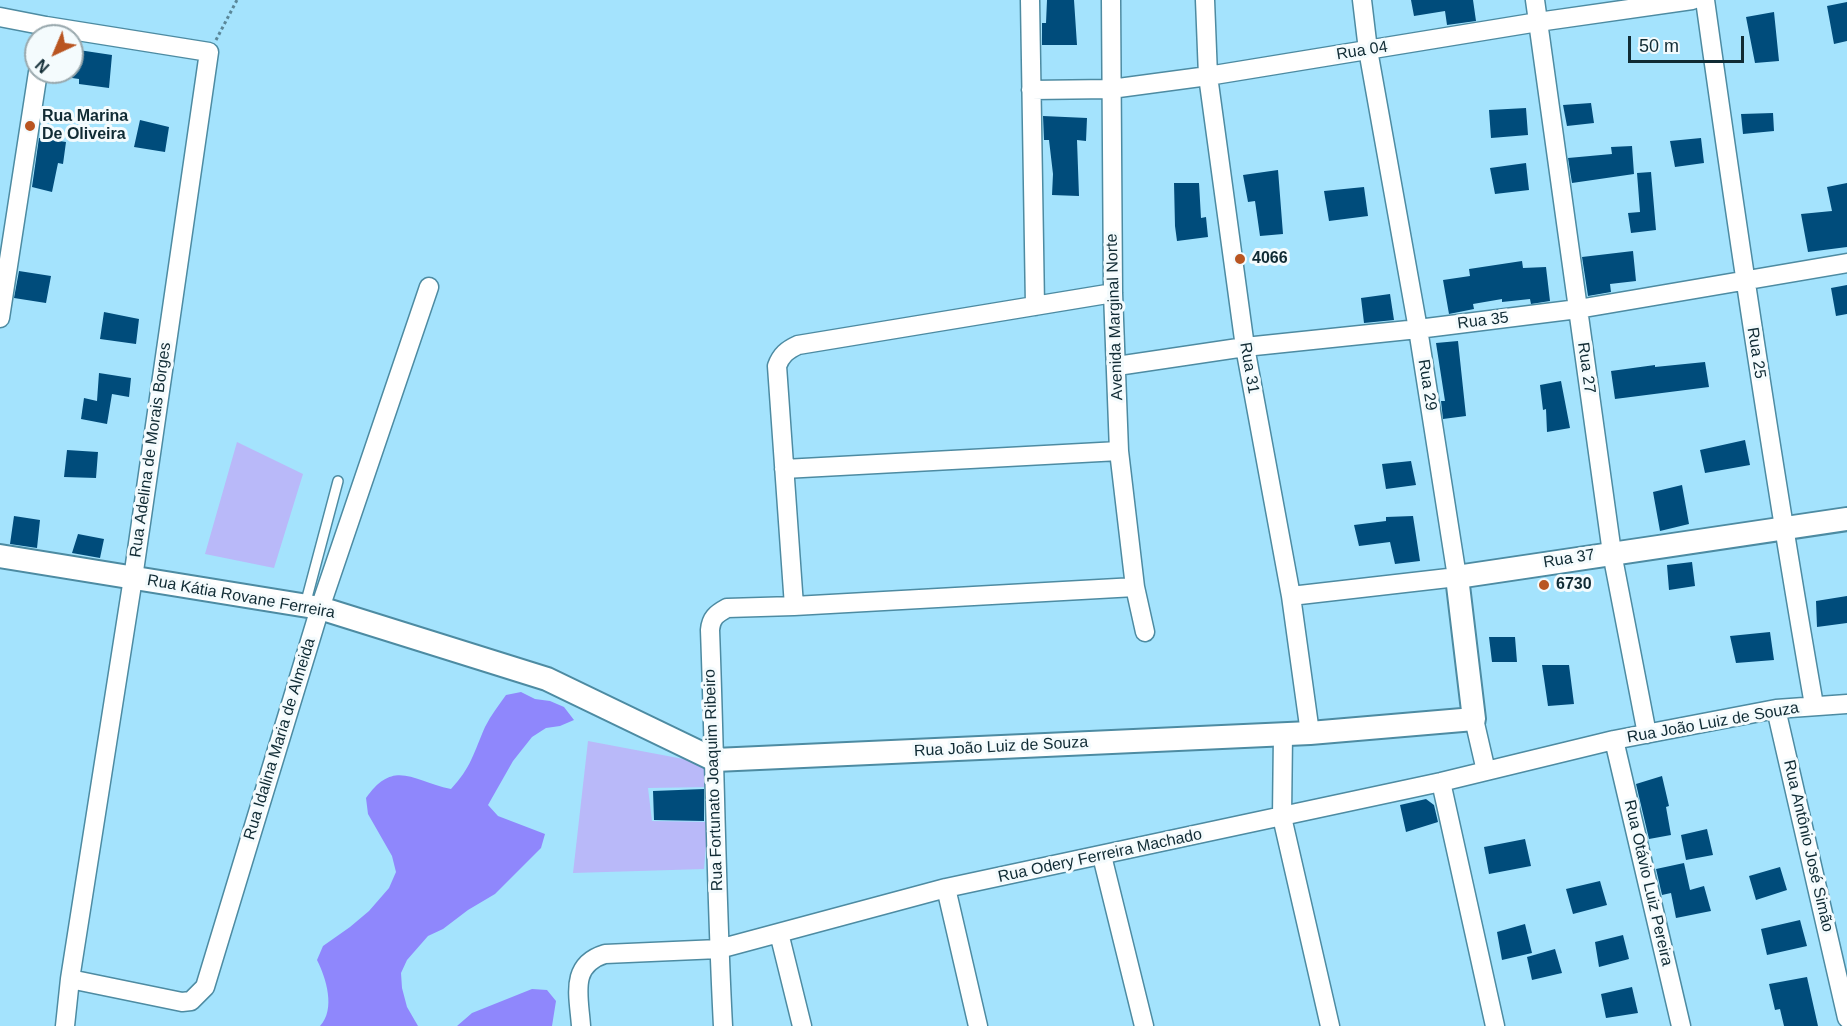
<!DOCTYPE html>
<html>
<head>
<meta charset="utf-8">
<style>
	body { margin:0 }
	#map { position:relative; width:1847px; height:1026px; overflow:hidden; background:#a4e3fd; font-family:Helvetica,sans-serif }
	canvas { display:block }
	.north { position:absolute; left:24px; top:24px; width:60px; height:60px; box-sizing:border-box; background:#f4fbfd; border:2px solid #99a8ad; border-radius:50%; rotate:224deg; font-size:16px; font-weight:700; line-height:24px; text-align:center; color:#102b34 }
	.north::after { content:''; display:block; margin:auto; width:21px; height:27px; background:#b95521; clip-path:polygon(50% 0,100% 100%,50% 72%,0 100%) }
	.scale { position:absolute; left:1628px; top:36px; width:116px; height:27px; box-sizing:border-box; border:3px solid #102b34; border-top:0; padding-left:8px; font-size:18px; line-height:21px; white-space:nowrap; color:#102b34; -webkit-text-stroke:4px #f4fbfd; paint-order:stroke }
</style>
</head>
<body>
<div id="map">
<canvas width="1847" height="1026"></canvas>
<div class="north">N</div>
<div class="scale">50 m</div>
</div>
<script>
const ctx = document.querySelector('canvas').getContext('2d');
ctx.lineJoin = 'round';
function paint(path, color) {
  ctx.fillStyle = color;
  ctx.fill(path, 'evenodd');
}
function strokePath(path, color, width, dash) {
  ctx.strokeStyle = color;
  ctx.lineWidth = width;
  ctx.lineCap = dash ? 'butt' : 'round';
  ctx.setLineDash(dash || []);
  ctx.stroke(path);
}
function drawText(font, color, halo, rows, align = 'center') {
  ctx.font = font + ' Helvetica,sans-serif';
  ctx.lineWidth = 6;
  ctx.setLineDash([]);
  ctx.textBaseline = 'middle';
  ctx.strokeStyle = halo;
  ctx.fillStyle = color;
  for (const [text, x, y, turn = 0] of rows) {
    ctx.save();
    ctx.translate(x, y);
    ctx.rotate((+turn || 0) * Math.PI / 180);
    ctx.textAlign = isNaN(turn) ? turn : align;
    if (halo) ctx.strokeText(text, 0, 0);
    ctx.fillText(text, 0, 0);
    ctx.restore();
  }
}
paint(new Path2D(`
	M 237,442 L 303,474 L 274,568 L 205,554 Z
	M 588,741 L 710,764 L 710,787 L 648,788 L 652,821 L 708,822 L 704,869 L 573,873 Z`), '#b9b9f9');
paint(new Path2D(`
	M 521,692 L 535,699 L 550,701 L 564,707 L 574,720 L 560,726 L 546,728 L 532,737 L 513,761 L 488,805 L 498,816 L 545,834 L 541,848 L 495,894 L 468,910 L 443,929 L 428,936 L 407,960 L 401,973 L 402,988 L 407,1007 L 418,1026 L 320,1026 C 336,1009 326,978 317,960 L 323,946 L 350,927 L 369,911 L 389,888 L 396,872 L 392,856 L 368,814 L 366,798 C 394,758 413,781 451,789 C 471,768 474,752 485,727 C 491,715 499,705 506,695 Z
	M 532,989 L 547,990 L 556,1001 L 552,1026 L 457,1026 L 472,1013 Z`), '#8f87fc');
paint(new Path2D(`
	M 1047,0 L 1074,0 L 1077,45 L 1042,45 L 1042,23 L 1046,23 Z
	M 1411,0 L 1473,0 L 1476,21 L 1447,25 L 1445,11 L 1414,16 Z
	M 1847,2 L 1847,41 L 1834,44 L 1827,6 Z
	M 1774,12 L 1779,61 L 1755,63 L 1746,17 Z
	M 72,49 L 112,55 L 109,88 L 79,84 L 79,79 L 72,78 Z
	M 1591,103 L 1594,123 L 1567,126 L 1563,105 Z
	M 1526,108 L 1528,135 L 1491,138 L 1489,110 Z
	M 1773,113 L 1774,131 L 1743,134 L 1741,114 Z
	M 1043,116 L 1087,118 L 1086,141 L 1077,140 L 1079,196 L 1052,195 L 1053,174 L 1049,140 L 1044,140 Z
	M 140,120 L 169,127 L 165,152 L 134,147 Z
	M 39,138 L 66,142 L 63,164 L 58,163 L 52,192 L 32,187 Z
	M 1701,138 L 1704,163 L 1675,167 L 1670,141 Z
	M 1632,146 L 1634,174 L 1572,183 L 1568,158 L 1612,154 L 1611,147 Z
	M 1526,163 L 1529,190 L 1495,194 L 1490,168 Z
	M 1278,170 L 1283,234 L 1260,236 L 1255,201 L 1248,202 L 1243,175 Z
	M 1651,172 L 1656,230 L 1631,233 L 1628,213 L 1640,212 L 1637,173 Z
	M 1174,183 L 1199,183 L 1201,218 L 1206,217 L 1208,237 L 1177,241 L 1175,226 Z
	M 1847,183 L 1847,247 L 1808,252 L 1801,214 L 1832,211 L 1827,187 Z
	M 1364,187 L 1368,216 L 1329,221 L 1324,191 Z
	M 1633,251 L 1636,281 L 1610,284 L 1611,292 L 1588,296 L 1582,257 Z
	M 1522,261 L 1523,268 L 1546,267 L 1550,301 L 1531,304 L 1530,299 L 1502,302 L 1502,299 L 1473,304 L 1474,309 L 1449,314 L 1443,280 L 1470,276 L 1469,269 Z
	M 19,271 L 51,276 L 46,303 L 14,298 Z
	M 1847,285 L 1847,314 L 1836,316 L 1831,288 Z
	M 1390,294 L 1394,320 L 1364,323 L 1361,298 Z
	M 104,312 L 139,319 L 136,344 L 100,339 Z
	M 1458,341 L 1466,416 L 1443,419 L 1441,401 L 1445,401 L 1436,343 Z
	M 1705,362 L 1709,387 L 1615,399 L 1611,371 L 1655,365 L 1655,367 Z
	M 99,373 L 131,378 L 129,397 L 112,394 L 107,424 L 81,419 L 84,398 L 97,401 Z
	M 1561,381 L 1570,428 L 1547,432 L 1546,409 L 1543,410 L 1540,385 Z
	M 1745,440 L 1750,465 L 1705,473 L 1700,450 Z
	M 67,450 L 98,452 L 96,478 L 64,477 Z
	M 1411,461 L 1416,485 L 1386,489 L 1382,464 Z
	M 1682,485 L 1689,524 L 1660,531 L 1653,492 Z
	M 14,516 L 40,520 L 37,548 L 10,544 Z
	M 1413,516 L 1420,561 L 1395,564 L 1390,542 L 1359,546 L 1354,525 L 1386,521 L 1386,517 Z
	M 78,534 L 104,539 L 100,558 L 72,553 Z
	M 1692,562 L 1695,586 L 1669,590 L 1667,565 Z
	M 1847,596 L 1847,623 L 1817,627 L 1816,601 Z
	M 1770,632 L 1774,660 L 1736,663 L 1730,636 Z
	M 1489,637 L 1515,637 L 1517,662 L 1492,662 Z
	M 1542,665 L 1569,665 L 1574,704 L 1548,706 Z
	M 1662,776 L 1669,806 L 1666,807 L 1671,835 L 1649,839 L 1636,784 Z
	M 704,789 L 704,821 L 654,820 L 653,791 Z
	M 1426,799 L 1434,805 L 1438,822 L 1406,832 L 1400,805 Z
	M 1707,829 L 1713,855 L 1686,860 L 1681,835 Z
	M 1525,839 L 1531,866 L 1489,874 L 1484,847 Z
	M 1684,863 L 1690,890 L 1704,886 L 1711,911 L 1676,918 L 1671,893 L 1662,895 L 1656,869 Z
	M 1780,867 L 1787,890 L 1756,900 L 1749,876 Z
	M 1600,881 L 1607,905 L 1573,914 L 1566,889 Z
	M 1800,920 L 1807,946 L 1767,955 L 1761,929 Z
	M 1525,924 L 1532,953 L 1502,960 L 1497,932 Z
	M 1623,935 L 1629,959 L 1599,967 L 1595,942 Z
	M 1555,949 L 1562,973 L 1532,980 L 1527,957 Z
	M 1807,977 L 1818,1026 L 1784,1026 L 1780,1009 L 1775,1010 L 1769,984 Z
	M 1632,987 L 1638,1013 L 1606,1018 L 1601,994 Z`), '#004c7b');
const service = new Path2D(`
	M 305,605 L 338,481`);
const minor = new Path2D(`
	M 1030,0 L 1035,306
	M 1111,0 L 1113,293 L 1119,451 L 1135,587 L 1145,632
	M 1205,0 L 1208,76 L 1245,347 L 1291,596 L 1310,733
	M 1535,0 L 1612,553 L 1647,734
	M 1705,0 C 1738,236 1773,471 1814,705
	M 0,17 L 46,26 L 209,52 L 133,578 L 70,979 L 65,1026
	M 1031,90 L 1111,89 L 1208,76 L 1538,22 L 1692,0
	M 0,318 L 38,72
	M 1117,366 L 1245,347 L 1418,329 L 1578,309 L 1847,263
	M 784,469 L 1119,451
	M 1291,596 L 1457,577 L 1418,329 L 1368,50 L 1362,0
	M 794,606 L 777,366 C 781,355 787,350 798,345 L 1113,293
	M 1776,709 L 1847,1018
	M 1474,719 L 1486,771
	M 1283,734 L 1282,817 L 1330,1026
	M 1614,740 L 1681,1026
	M 1441,782 L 1495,1026
	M 1102,856 L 1144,1026
	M 946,888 L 978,1026
	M 779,933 L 802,1026
	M 70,979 L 182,1002 L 191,1001 L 205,987 L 320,608 L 429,287
	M 581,1026 C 579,996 569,965 605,954 L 719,949 L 946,888 L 1441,782 L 1614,740 L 1776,709 L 1847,704
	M 723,1026 C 716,894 715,762 710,630 C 711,618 716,614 727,608 L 794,606 L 1135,587`);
const tertiary = new Path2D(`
	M 0,556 L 320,608 L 547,679 L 715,760 L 1310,733 L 1474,719 L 1457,577 L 1847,519`);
strokePath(service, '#4d8ba2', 12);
strokePath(minor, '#4d8ba2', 21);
strokePath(tertiary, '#4d8ba2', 26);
strokePath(new Path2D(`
	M 216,40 L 237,0`), '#5a8799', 3, [3, 3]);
strokePath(service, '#fff', 9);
strokePath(minor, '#fff', 18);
strokePath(tertiary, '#fff', 22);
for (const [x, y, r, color] of [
	[30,126,6,"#b95521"],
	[1240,259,6,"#b95521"],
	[1544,585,6,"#b95521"]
]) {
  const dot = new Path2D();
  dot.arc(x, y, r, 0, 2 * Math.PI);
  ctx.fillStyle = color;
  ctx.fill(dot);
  strokePath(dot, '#f4fbfd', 2);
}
drawText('16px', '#102b34', '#f4fbfd', [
	["Rua 04",1362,51,-9],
	["Avenida Marginal Norte",1115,317,-92],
	["Rua 35",1483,321,-7],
	["Rua 25",1756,353,81],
	["Rua 31",1249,368,80],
	["Rua 27",1586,368,82],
	["Rua 29",1427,385,81],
	["Rua Adelina de Morais Borges",151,450,-82],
	["Rua 37",1569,559,-9],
	["Rua Kátia Rovane Ferreira",241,597,10],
	["Rua João Luiz de Souza",1713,723,-10],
	["Rua Idalina Maria de Almeida",280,739,-73],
	["Rua João Luiz de Souza",1001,747,-3],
	["Rua Fortunato Joaquim Ribeiro",714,780,-92],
	["Rua Antônio José Simão",1808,846,77],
	["Rua Odery Ferreira Machado",1100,856,-12],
	["Rua Otávio Luiz Pereira",1648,883,77]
]);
drawText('bold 16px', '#102b34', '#f4fbfd', [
	["Rua Marina",42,117],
	["De Oliveira",42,135],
	["4066",1252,259],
	["6730",1556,585]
], 'left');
</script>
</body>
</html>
